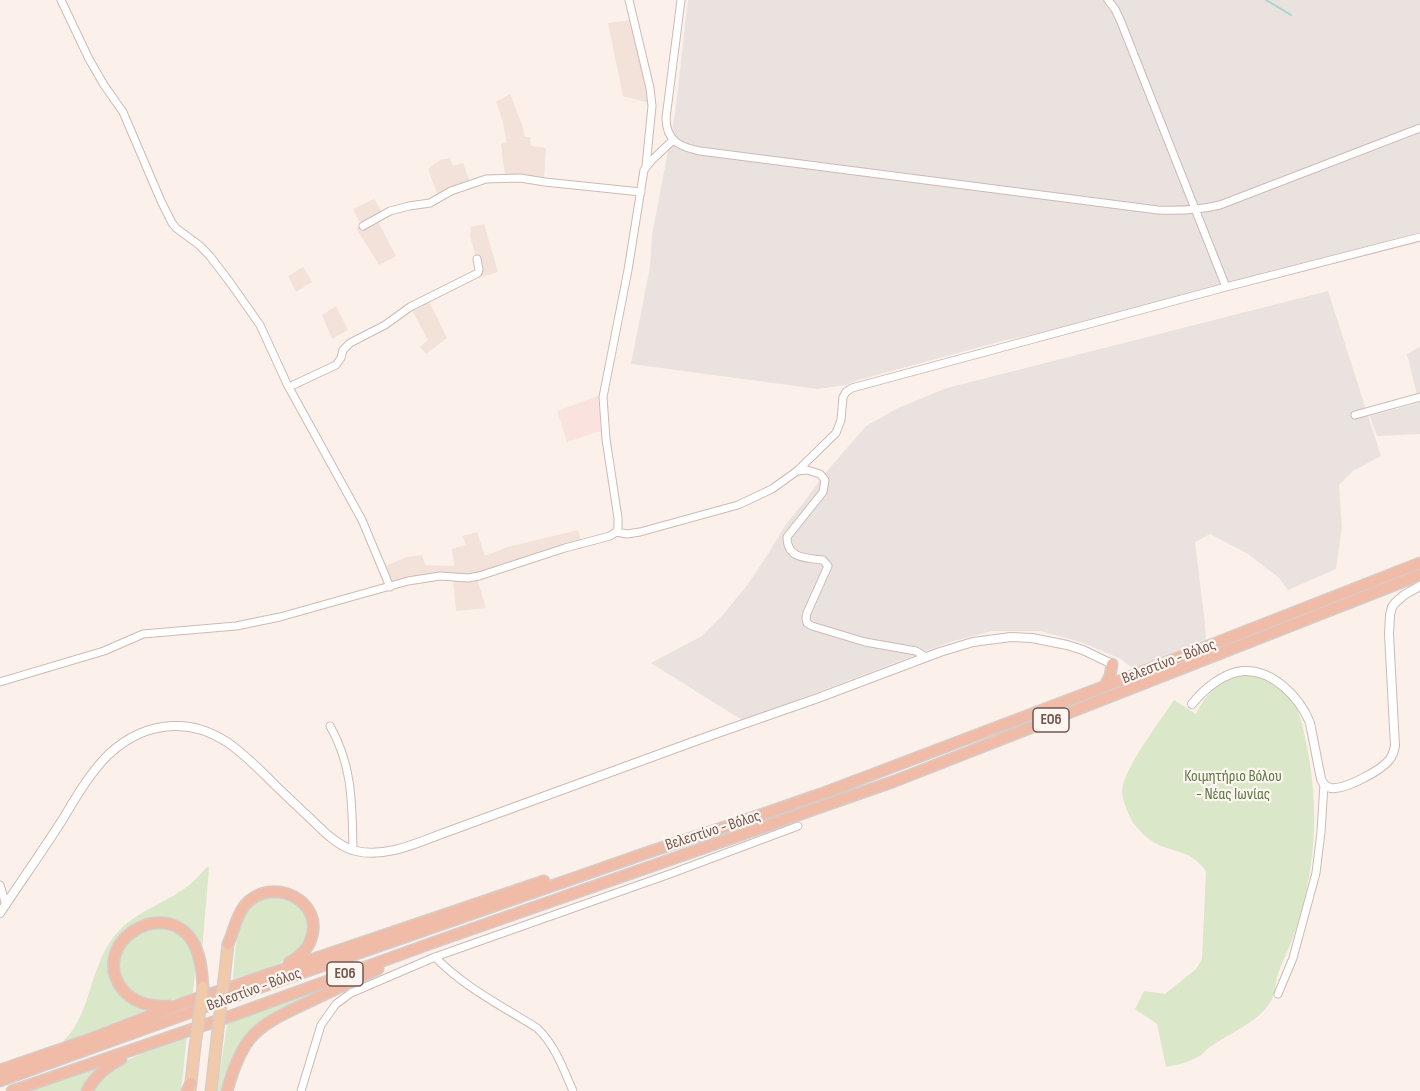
<!DOCTYPE html>
<html>
<head>
<meta charset="utf-8">
<style>
	body { margin:0 }
	canvas { display:block; background:#fbf1ea }
</style>
</head>
<body>
<canvas width="1420" height="1091"></canvas>
<script>
const ctx = document.querySelector('canvas').getContext('2d');
ctx.lineJoin = 'round';
function paint(path, color) {
  ctx.fillStyle = color;
  ctx.fill(path, 'evenodd');
}
function strokePath(path, color, width, dash) {
  ctx.strokeStyle = color;
  ctx.lineWidth = width;
  ctx.lineCap = dash ? 'butt' : 'round';
  ctx.setLineDash(dash || []);
  ctx.stroke(path);
}
function drawText(font, color, halo, rows, align = 'center') {
  ctx.font = font + ' "Sofia Sans Condensed",sans-serif';
  ctx.lineWidth = 4.5;
  ctx.setLineDash([]);
  ctx.textBaseline = 'middle';
  ctx.strokeStyle = halo;
  ctx.fillStyle = color;
  for (const [text, x, y, turn = 0] of rows) {
    ctx.save();
    ctx.translate(x, y);
    ctx.rotate((+turn || 0) * Math.PI / 180);
    ctx.textAlign = isNaN(turn) ? turn : align;
    if (halo) ctx.strokeText(text, 0, 0);
    ctx.fillText(text, 0, 0);
    ctx.restore();
  }
}
paint(new Path2D(`
	M 630,20 L 647,88 L 649,103 L 623,96 L 608,23 Z
	M 510,94 L 522,125 L 525,137 L 530,137 L 531,146 L 546,148 L 544,180 L 505,176 L 501,144 L 507,142 L 502,119 L 496,102 Z
	M 450,158 L 453,166 L 463,163 L 470,182 L 438,196 L 428,169 L 440,160 Z
	M 374,199 L 383,214 L 376,218 L 396,256 L 379,265 L 356,228 L 361,225 L 353,209 Z
	M 484,224 L 498,272 L 482,277 L 479,257 L 476,257 L 470,236 L 471,227 Z
	M 303,267 L 312,282 L 296,292 L 288,276 Z
	M 429,301 L 447,338 L 426,354 L 420,347 L 428,340 L 412,310 Z
	M 336,306 L 348,330 L 332,339 L 322,315 Z
	M 578,530 L 581,541 L 472,575 L 392,583 L 385,566 L 407,557 L 422,555 L 425,565 L 454,566 L 452,549 L 466,545 L 463,536 L 477,532 L 485,556 L 508,547 Z
	M 477,579 L 486,608 L 456,611 L 453,580 Z`), '#f2e2d9');
paint(new Path2D(`
	M 598,396 L 601,431 L 567,442 L 557,411 Z`), '#fae2df');
paint(new Path2D(`
	M 688,0 L 1420,0 L 1420,232 L 1051,331 L 1006,340 L 858,380 L 846,385 L 818,389 L 631,364 L 650,267 L 652,235 L 675,114 Z
	M 1328,291 L 1381,456 L 1353,471 L 1339,485 L 1342,527 L 1336,569 L 1288,590 L 1279,578 L 1248,554 L 1210,534 L 1195,542 L 1205,624 L 1206,641 L 1133,669 L 1121,659 L 1081,642 L 1040,631 L 992,631 L 950,642 L 744,720 L 737,717 L 651,663 L 702,636 L 722,616 L 748,584 L 770,551 L 786,524 L 804,502 L 821,478 L 866,426 L 898,408 L 947,388 Z
	M 1420,347 L 1420,434 L 1377,436 L 1370,416 L 1419,403 L 1407,354 Z`), '#eae2df');
paint(new Path2D(`
	M 1244,674 C 1259,677 1275,681 1286,692 C 1300,707 1303,728 1307,747 C 1319,808 1316,863 1298,923 C 1293,941 1284,957 1278,974 C 1274,986 1277,992 1269,1004 C 1258,1022 1227,1035 1210,1047 C 1205,1050 1202,1056 1196,1058 C 1186,1063 1176,1065 1166,1067 L 1157,1024 L 1135,1009 L 1144,991 L 1165,994 L 1196,969 L 1202,959 L 1206,871 C 1190,849 1176,854 1155,843 C 1143,836 1134,826 1128,813 C 1126,807 1122,798 1122,791 C 1123,769 1161,720 1174,700 L 1196,714 C 1207,692 1220,680 1244,674 Z
	M 208,866 L 209,869 L 202,950 L 160,920 L 114,949 L 124,998 L 134,1006 L 145,1011 L 58,1047 L 57,1047 C 93,1019 87,968 116,934 C 134,913 162,904 184,889 C 193,883 200,874 208,866 Z
	M 277,895 C 291,901 309,907 308,925 C 305,963 261,970 233,979 C 235,957 235,910 258,900 C 264,897 271,897 277,895 Z
	M 162,927 C 168,929 175,931 180,935 C 200,946 195,975 193,993 C 178,999 163,1004 147,1000 C 138,999 130,991 125,984 C 113,962 121,941 144,930 C 149,928 156,928 162,927 Z
	M 355,975 L 262,1024 L 224,1091 L 217,1091 L 227,1024 Z
	M 187,1037 L 181,1091 L 93,1091 C 112,1059 155,1049 187,1037 Z
	M 100,1067 L 84,1091 L 28,1091 Z`), '#dbe7c9');
strokePath(new Path2D(`
	M 1266,0 L 1291,15`), '#a7d3d2', 2);
const minor = new Path2D(`
	M 61,0 L 89,59 L 104,85 L 123,112 L 161,201 L 172,223 L 176,228 L 199,245 L 209,255 L 229,281 L 260,325 L 287,384 L 362,520 L 390,587
	M 629,0 L 650,88 L 652,106 L 646,166
	M 681,0 L 666,118 C 666,141 680,147 700,151 L 1158,210 C 1180,211 1199,210 1220,205 L 1420,128
	M 1108,0 L 1115,9 L 1121,22 L 1226,287
	M 363,226 L 390,211 L 409,206 L 430,203 L 451,191 L 486,179 L 520,178 L 545,182 L 641,192
	M 289,387 L 336,365 L 341,358 L 343,350 L 350,343 L 385,325 L 410,307 L 478,273 L 479,270 L 477,259
	M 1355,415 L 1420,397
	M 797,471 L 836,433 L 841,420 L 843,397 L 846,392 L 852,388 L 1226,287 L 1420,237
	M 616,532 L 627,534 L 640,532 L 738,505 L 772,489 L 797,471 L 807,470 L 820,474 L 825,480 L 823,492 L 787,537 C 787,559 806,558 823,560 L 828,566 L 807,613 L 806,618 L 807,623 L 812,626 L 865,642 L 916,651 L 926,657
	M 0,682 L 104,651 L 143,634 L 236,626 L 280,617 L 408,581 L 440,576 L 468,578 L 479,576 L 565,548 L 610,536 L 616,532 L 618,528 L 618,518 L 606,439 L 603,397 L 628,270 L 644,170 L 651,161 L 673,140
	M 330,726 C 353,766 352,805 353,850
	M 0,885 L 6,905
	M 435,957 C 464,987 502,1006 537,1028 C 555,1045 563,1068 573,1091
	M 1278,994 L 1293,958 L 1316,873 L 1321,832 L 1324,784
	M 301,1091 L 321,1025 L 336,1004 L 351,993 L 435,957 L 667,875 L 798,826`);
const tertiary = new Path2D(`
	M 1192,704 C 1204,689 1223,673 1243,671 C 1273,669 1300,698 1310,723 L 1321,779 C 1323,784 1326,787 1331,788 C 1345,790 1382,770 1390,759 C 1393,755 1394,750 1395,746 L 1389,634 L 1390,615 L 1392,607 L 1395,603 L 1404,595 L 1420,586
	M 0,913 C 20,883 41,853 61,822 C 75,799 89,774 108,755 C 126,738 148,727 173,726 C 214,724 242,752 269,779 C 283,793 297,806 312,820 C 324,832 339,847 356,851 C 386,858 417,843 444,833 L 712,735 L 818,698 L 940,652 L 973,642 L 1011,637 L 1032,638 L 1067,645 L 1083,650 L 1112,664`);
const primary = new Path2D(`
	M 224,980 L 228,944
	M 190,1091 L 195,1046
	M 211,1091 L 217,1038`);
const trunk = new Path2D(`
	M 1105,686 L 1110,676 L 1112,664
	M 228,944 C 234,931 236,916 245,905 C 273,874 325,902 311,939 C 308,950 298,957 289,963
	M 169,1006 C 151,1007 135,1004 123,990 C 86,943 168,892 195,946 C 201,959 202,973 203,987
	M 0,1070 L 88,1040 L 181,1004 L 544,881
	M 0,1081 L 233,997 L 652,851 L 737,823 L 821,794 L 1129,677 L 1420,563
	M 12,1091 L 231,1016 L 432,943 L 895,781 L 1420,575
	M 87,1091 C 95,1076 107,1066 121,1059
	M 187,1091 L 191,1083
	M 227,1091 C 232,1073 238,1055 249,1040 C 265,1020 293,1010 315,999 C 336,989 357,979 378,969`);
strokePath(minor, '#cebab4', 9);
strokePath(tertiary, '#cebab4', 10);
strokePath(primary, '#d5ccca', 13);
strokePath(trunk, '#d5ccca', 13);
strokePath(minor, '#fff', 7);
strokePath(tertiary, '#fff', 8);
strokePath(primary, '#f2caa9', 10);
strokePath(trunk, '#f0bca8', 10);
const primaryBridge = new Path2D(`
	M 217,1038 L 224,980
	M 195,1046 L 203,987`);
strokePath(primaryBridge, '#d5ccca', 13, []);
strokePath(primaryBridge, '#f2caa9', 10);
for (const [x, y, w] of [
	[1051,720,36],
	[345,974,36]
]) {
  const box = new Path2D();
  box.roundRect(x - w / 2, y - 12, w, 24, 4.5);
  ctx.fillStyle = '#fdf6f0';
  ctx.fill(box);
  strokePath(box, '#735650', 1.5);
}
drawText('bold 15px', '#735650', null, [
	["ΕΟ6",1051,720],
	["ΕΟ6",345,974]
]);
drawText('16px', '#735650', '#fdf6f0', [
	["Βελεστίνο - Βόλος",1169,662,-21],
	["Βελεστίνο - Βόλος",713,831,-18],
	["Βελεστίνο - Βόλος",254,990,-20]
]);
drawText('16px', '#5e7849', '#fdf6f0', [
	["Κοιμητήριο Βόλου",1233,777],
	["- Νέας Ιωνίας",1233,795]
]);
</script>
</body>
</html>
